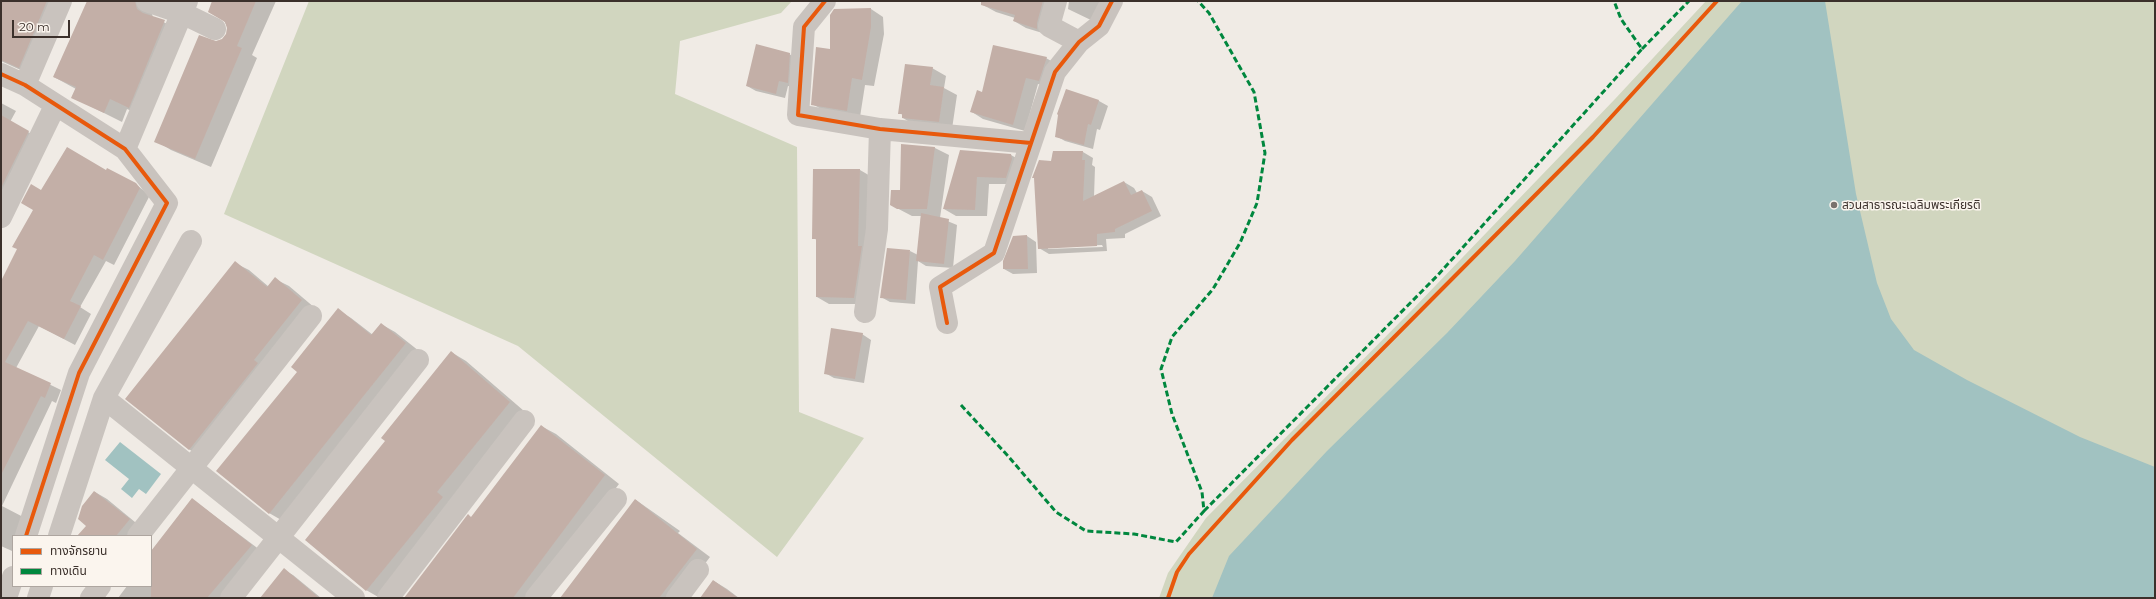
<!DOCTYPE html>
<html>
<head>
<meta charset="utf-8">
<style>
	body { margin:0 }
	#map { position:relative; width:2156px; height:599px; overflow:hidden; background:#f0ebe5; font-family:Montserrat,"Noto Sans Thai",sans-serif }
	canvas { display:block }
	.frame { position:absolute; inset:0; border:2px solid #3b302b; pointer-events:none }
	.legend { position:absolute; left:12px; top:535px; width:140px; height:52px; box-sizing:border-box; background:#fbf5ee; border:1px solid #aea6a0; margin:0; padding:5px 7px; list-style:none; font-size:12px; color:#3b302b }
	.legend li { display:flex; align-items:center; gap:8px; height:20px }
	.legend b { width:20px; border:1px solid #aea6a0 }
	.scale { position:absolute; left:12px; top:20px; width:58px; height:18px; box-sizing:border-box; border:2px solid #3b302b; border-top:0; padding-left:5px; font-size:12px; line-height:14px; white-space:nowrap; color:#3b302b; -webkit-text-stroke:3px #fbf5ee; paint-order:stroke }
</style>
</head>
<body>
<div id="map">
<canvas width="2156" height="599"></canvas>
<div class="frame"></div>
<ul class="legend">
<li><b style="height:5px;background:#e8590c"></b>ทางจักรยาน</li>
<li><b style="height:5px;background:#00873e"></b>ทางเดิน</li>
</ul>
<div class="scale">20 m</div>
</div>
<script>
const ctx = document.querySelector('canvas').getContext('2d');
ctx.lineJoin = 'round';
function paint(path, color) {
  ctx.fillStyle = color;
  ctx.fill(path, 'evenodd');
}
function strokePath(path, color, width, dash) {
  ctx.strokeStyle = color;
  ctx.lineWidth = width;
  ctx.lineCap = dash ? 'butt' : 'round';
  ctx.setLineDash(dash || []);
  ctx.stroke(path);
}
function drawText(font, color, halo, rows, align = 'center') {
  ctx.font = font + ' Montserrat,"Noto Sans Thai",sans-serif';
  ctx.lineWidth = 3;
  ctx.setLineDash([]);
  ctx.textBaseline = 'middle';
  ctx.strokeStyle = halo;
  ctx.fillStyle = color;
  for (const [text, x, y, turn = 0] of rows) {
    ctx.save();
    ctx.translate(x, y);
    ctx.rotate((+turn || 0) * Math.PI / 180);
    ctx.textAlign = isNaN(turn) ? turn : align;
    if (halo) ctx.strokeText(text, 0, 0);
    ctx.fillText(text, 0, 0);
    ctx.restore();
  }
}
paint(new Path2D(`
	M 309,1 L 792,1 L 781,13 L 680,41 L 675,94 L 797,147 L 799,412 L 864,438 L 777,557 L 518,346 L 224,214 Z
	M 1706,1 L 2155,1 L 2155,598 L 1159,598 L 1168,573 L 1206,518 L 1411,311 L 1615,99 Z`), '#d1d6bf');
paint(new Path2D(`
	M 1742,1 L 1825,1 L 1856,194 L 1877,283 L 1891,319 L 1914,350 L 1967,380 L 2080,437 L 2155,467 L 2155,598 L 1212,598 L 1229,556 L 1327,451 L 1447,333 L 1515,261 Z
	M 120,442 L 161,474 L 146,494 L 139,489 L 132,498 L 121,489 L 129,479 L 105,460 Z`), '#a1c2c1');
paint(new Path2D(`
	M 16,1 L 69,1 L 36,77 L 1,61 L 1,29 Z
	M 88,1 L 156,1 L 152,14 L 153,17 L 182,31 L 146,117 L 127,109 L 122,122 L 72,97 L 76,89 L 54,77 Z
	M 213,1 L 276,1 L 252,55 L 257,58 L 211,167 L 171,150 L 156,141 L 215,42 L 223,40 L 227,34 L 228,28 Z
	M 985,1 L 1058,1 L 1049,35 L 1026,28 L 1014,21 L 1015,18 L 996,12 L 983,5 Z
	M 1069,1 L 1103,1 L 1095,22 L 1068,9 Z
	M 871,9 L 883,17 L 884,34 L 874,86 L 865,85 L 860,117 L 825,111 L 812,104 L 832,51 Z
	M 789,54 L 798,59 L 797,88 L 788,86 L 785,98 L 756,91 L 747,86 Z
	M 1046,58 L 1058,65 L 1051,87 L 1038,84 L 1025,131 L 983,119 L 972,112 L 983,93 Z
	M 932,68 L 946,76 L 944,88 L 957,95 L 952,129 L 916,126 L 903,118 L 903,115 L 899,113 Z
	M 1066,90 L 1099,101 L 1108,106 L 1100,130 L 1097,129 L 1093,149 L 1065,141 L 1056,136 Z
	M 1,103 L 16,111 L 10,122 L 37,137 L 1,212 Z
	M 902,145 L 935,148 L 949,155 L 940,218 L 957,225 L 953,268 L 926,266 L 918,261 L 915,304 L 890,302 L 881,297 L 910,251 L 918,255 L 921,216 L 912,216 L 891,205 L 901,191 Z
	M 961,151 L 1011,155 L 1023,162 L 1018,184 L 989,184 L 987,216 L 956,216 L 944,209 Z
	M 1053,152 L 1083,152 L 1093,158 L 1092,165 L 1095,167 L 1094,197 L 1124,182 L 1134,188 L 1137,193 L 1142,191 L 1152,197 L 1161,216 L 1125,234 L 1125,238 L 1106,239 L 1107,251 L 1049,254 L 1039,248 ZM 1102,245 L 1103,247 L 1048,249 L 1048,247 Z
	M 814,170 L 860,170 L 872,177 L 867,304 L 829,304 L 817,297 L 817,240 L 813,238 Z
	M 107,171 L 135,184 L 150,195 L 114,265 L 106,261 L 80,307 L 91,314 L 75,345 L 39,326 L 16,368 L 61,390 L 56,403 L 52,401 L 2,506 L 27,519 L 19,536 L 13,536 L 12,551 L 1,546 L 1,284 L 18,249 L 42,191 Z
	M 1027,236 L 1036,242 L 1037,273 L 1013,274 L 1004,269 Z
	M 235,263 L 249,270 L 269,287 L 275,279 L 289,286 L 315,308 L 203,457 L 190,450 L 127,399 Z
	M 338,310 L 351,318 L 373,335 L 381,324 L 395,332 L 419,351 L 283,521 L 269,513 L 298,372 Z
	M 862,334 L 871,340 L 864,383 L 834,378 L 825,373 Z
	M 451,352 L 466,361 L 524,411 L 380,598 L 366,590 L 387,441 Z
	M 541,426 L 556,434 L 619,484 L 533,598 L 405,598 L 472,518 Z
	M 95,492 L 107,499 L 141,527 L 134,536 L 82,536 L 88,525 Z
	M 192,499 L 260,550 L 222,598 L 118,598 L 127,586 L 151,586 L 151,552 Z
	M 636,500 L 680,531 L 678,533 L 710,557 L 679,598 L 561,598 Z
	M 284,570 L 293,575 L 321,598 L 262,598 Z
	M 714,581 L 727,589 L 739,598 L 701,598 Z`), '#0003');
paint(new Path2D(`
	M 1,1 L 47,1 L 19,68 L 1,60 Z
	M 87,1 L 135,1 L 137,9 L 143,13 L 165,20 L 129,108 L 110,99 L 104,113 L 71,98 L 76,87 L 53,77 Z
	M 212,1 L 256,1 L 237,46 L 242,48 L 195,159 L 154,142 L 199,35 L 216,41 L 222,39 L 226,34 L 227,28 L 225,22 L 208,12 Z
	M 981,1 L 1043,1 L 1037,23 L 1037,29 L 1013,21 L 1015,15 L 981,5 Z
	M 871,8 L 871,27 L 862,80 L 852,78 L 847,111 L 811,105 L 816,47 L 830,49 L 830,15 L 834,9 Z
	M 756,44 L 790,53 L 788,83 L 779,81 L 776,94 L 746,86 Z
	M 993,45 L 1047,57 L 1039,81 L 1026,78 L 1013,125 L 970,112 L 977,90 L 982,92 Z
	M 905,64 L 933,67 L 930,85 L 944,87 L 939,122 L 902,118 L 902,114 L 898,114 Z
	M 1066,89 L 1099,100 L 1091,125 L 1088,124 L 1084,145 L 1055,137 L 1058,115 L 1057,114 Z
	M 1,115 L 29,131 L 1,188 Z
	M 901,144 L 935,147 L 927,209 L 897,209 L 890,205 L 891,190 L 900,190 Z
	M 67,147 L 106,170 L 107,168 L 136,183 L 140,188 L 103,260 L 94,255 L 70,301 L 81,306 L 64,339 L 28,321 L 5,362 L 51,383 L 45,398 L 41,396 L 1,475 L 1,281 L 17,249 L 12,247 L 33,210 L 21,203 L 31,184 L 41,190 Z
	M 960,150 L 1011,154 L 1012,159 L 1006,178 L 977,177 L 975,210 L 943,209 Z
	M 1053,151 L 1083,151 L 1082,160 L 1085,160 L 1083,201 L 1124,181 L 1131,195 L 1142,190 L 1152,211 L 1115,229 L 1115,232 L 1097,234 L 1097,246 L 1038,249 L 1034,178 L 1032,178 L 1039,160 L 1051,161 Z
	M 813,169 L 860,169 L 858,246 L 862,246 L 854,298 L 816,297 L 816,239 L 812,239 Z
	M 921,213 L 949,219 L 944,264 L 916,261 Z
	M 1027,235 L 1028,269 L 1003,269 L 1003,261 L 1013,236 Z
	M 887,248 L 910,250 L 906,300 L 880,298 Z
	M 235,261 L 267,287 L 275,277 L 302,300 L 254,360 L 258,363 L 189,450 L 125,399 Z
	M 338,308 L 371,335 L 381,323 L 406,343 L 269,514 L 216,471 L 297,372 L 291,367 Z
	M 831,328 L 863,333 L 855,379 L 824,374 Z
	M 451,351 L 510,402 L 437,492 L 443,497 L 366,591 L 305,540 L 385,441 L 381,438 Z
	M 541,425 L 605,475 L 513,598 L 404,598 L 468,514 L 471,517 Z
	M 94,491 L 130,519 L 116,536 L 77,536 L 86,526 L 78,519 L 82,506 Z
	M 192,498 L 252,545 L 207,598 L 151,598 L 151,551 Z
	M 635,499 L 697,549 L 659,598 L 560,598 Z
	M 284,568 L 319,598 L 260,598 Z
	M 713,580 L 738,598 L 700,598 Z`), '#c3afa7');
strokePath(new Path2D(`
	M 147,1 L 182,13 L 215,29
	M 825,1 L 804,27 L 798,115 L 880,129 L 1031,143
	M 1056,1 L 1049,26 L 1079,42
	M 1,74 L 25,85 L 125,149 L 167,203 L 79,373 L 26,536
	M 25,85 L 61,1
	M 125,149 L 187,1
	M 1,217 L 55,106
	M 865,312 L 877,229 L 880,129
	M 947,323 L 940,287 L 994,253 L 1055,72 L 1079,42 L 1099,26 L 1112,1
	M 104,398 L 354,598
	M 59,536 L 104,398 L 191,241
	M 138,536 L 311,316
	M 6,598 L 13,577
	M 38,598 L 42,586
	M 91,598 L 100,586
	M 231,598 L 418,360
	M 388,598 L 524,421
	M 536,598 L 616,499
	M 677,598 L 698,570`), '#c9c3be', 22);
strokePath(new Path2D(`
	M 1642,49 L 1689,1
	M 961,405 L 1008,456 L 1056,512 L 1086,531 L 1134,534 L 1176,542 L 1204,511 L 1202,492 L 1172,414 L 1161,369 L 1172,337 L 1213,289 L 1240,243 L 1257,203 L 1265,153 L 1254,92 L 1209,13 L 1198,1
	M 1204,511 L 1437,276 L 1642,49 L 1621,19 L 1614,1`), '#00873e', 3, [6, 3]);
strokePath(new Path2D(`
	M 825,1 L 804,27 L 798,115 L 880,129 L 1031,143
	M 1,74 L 25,85 L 125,149 L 167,203 L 79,373 L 26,536
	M 947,323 L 940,287 L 994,253 L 1055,72 L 1079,42 L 1099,26 L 1112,1
	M 1168,598 L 1177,572 L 1189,554 L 1292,440 L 1593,137 L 1717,1`), '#e8590c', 4);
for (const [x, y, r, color] of [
	[1834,205,4,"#7a716c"]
]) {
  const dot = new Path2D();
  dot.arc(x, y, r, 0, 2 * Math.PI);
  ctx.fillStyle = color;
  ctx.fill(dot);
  strokePath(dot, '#fbf5ee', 1.5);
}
drawText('12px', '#3b302b', '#fbf5ee', [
	["สวนสาธารณะเฉลิมพระเกียรติ",1842,205]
], 'left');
</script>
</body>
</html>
